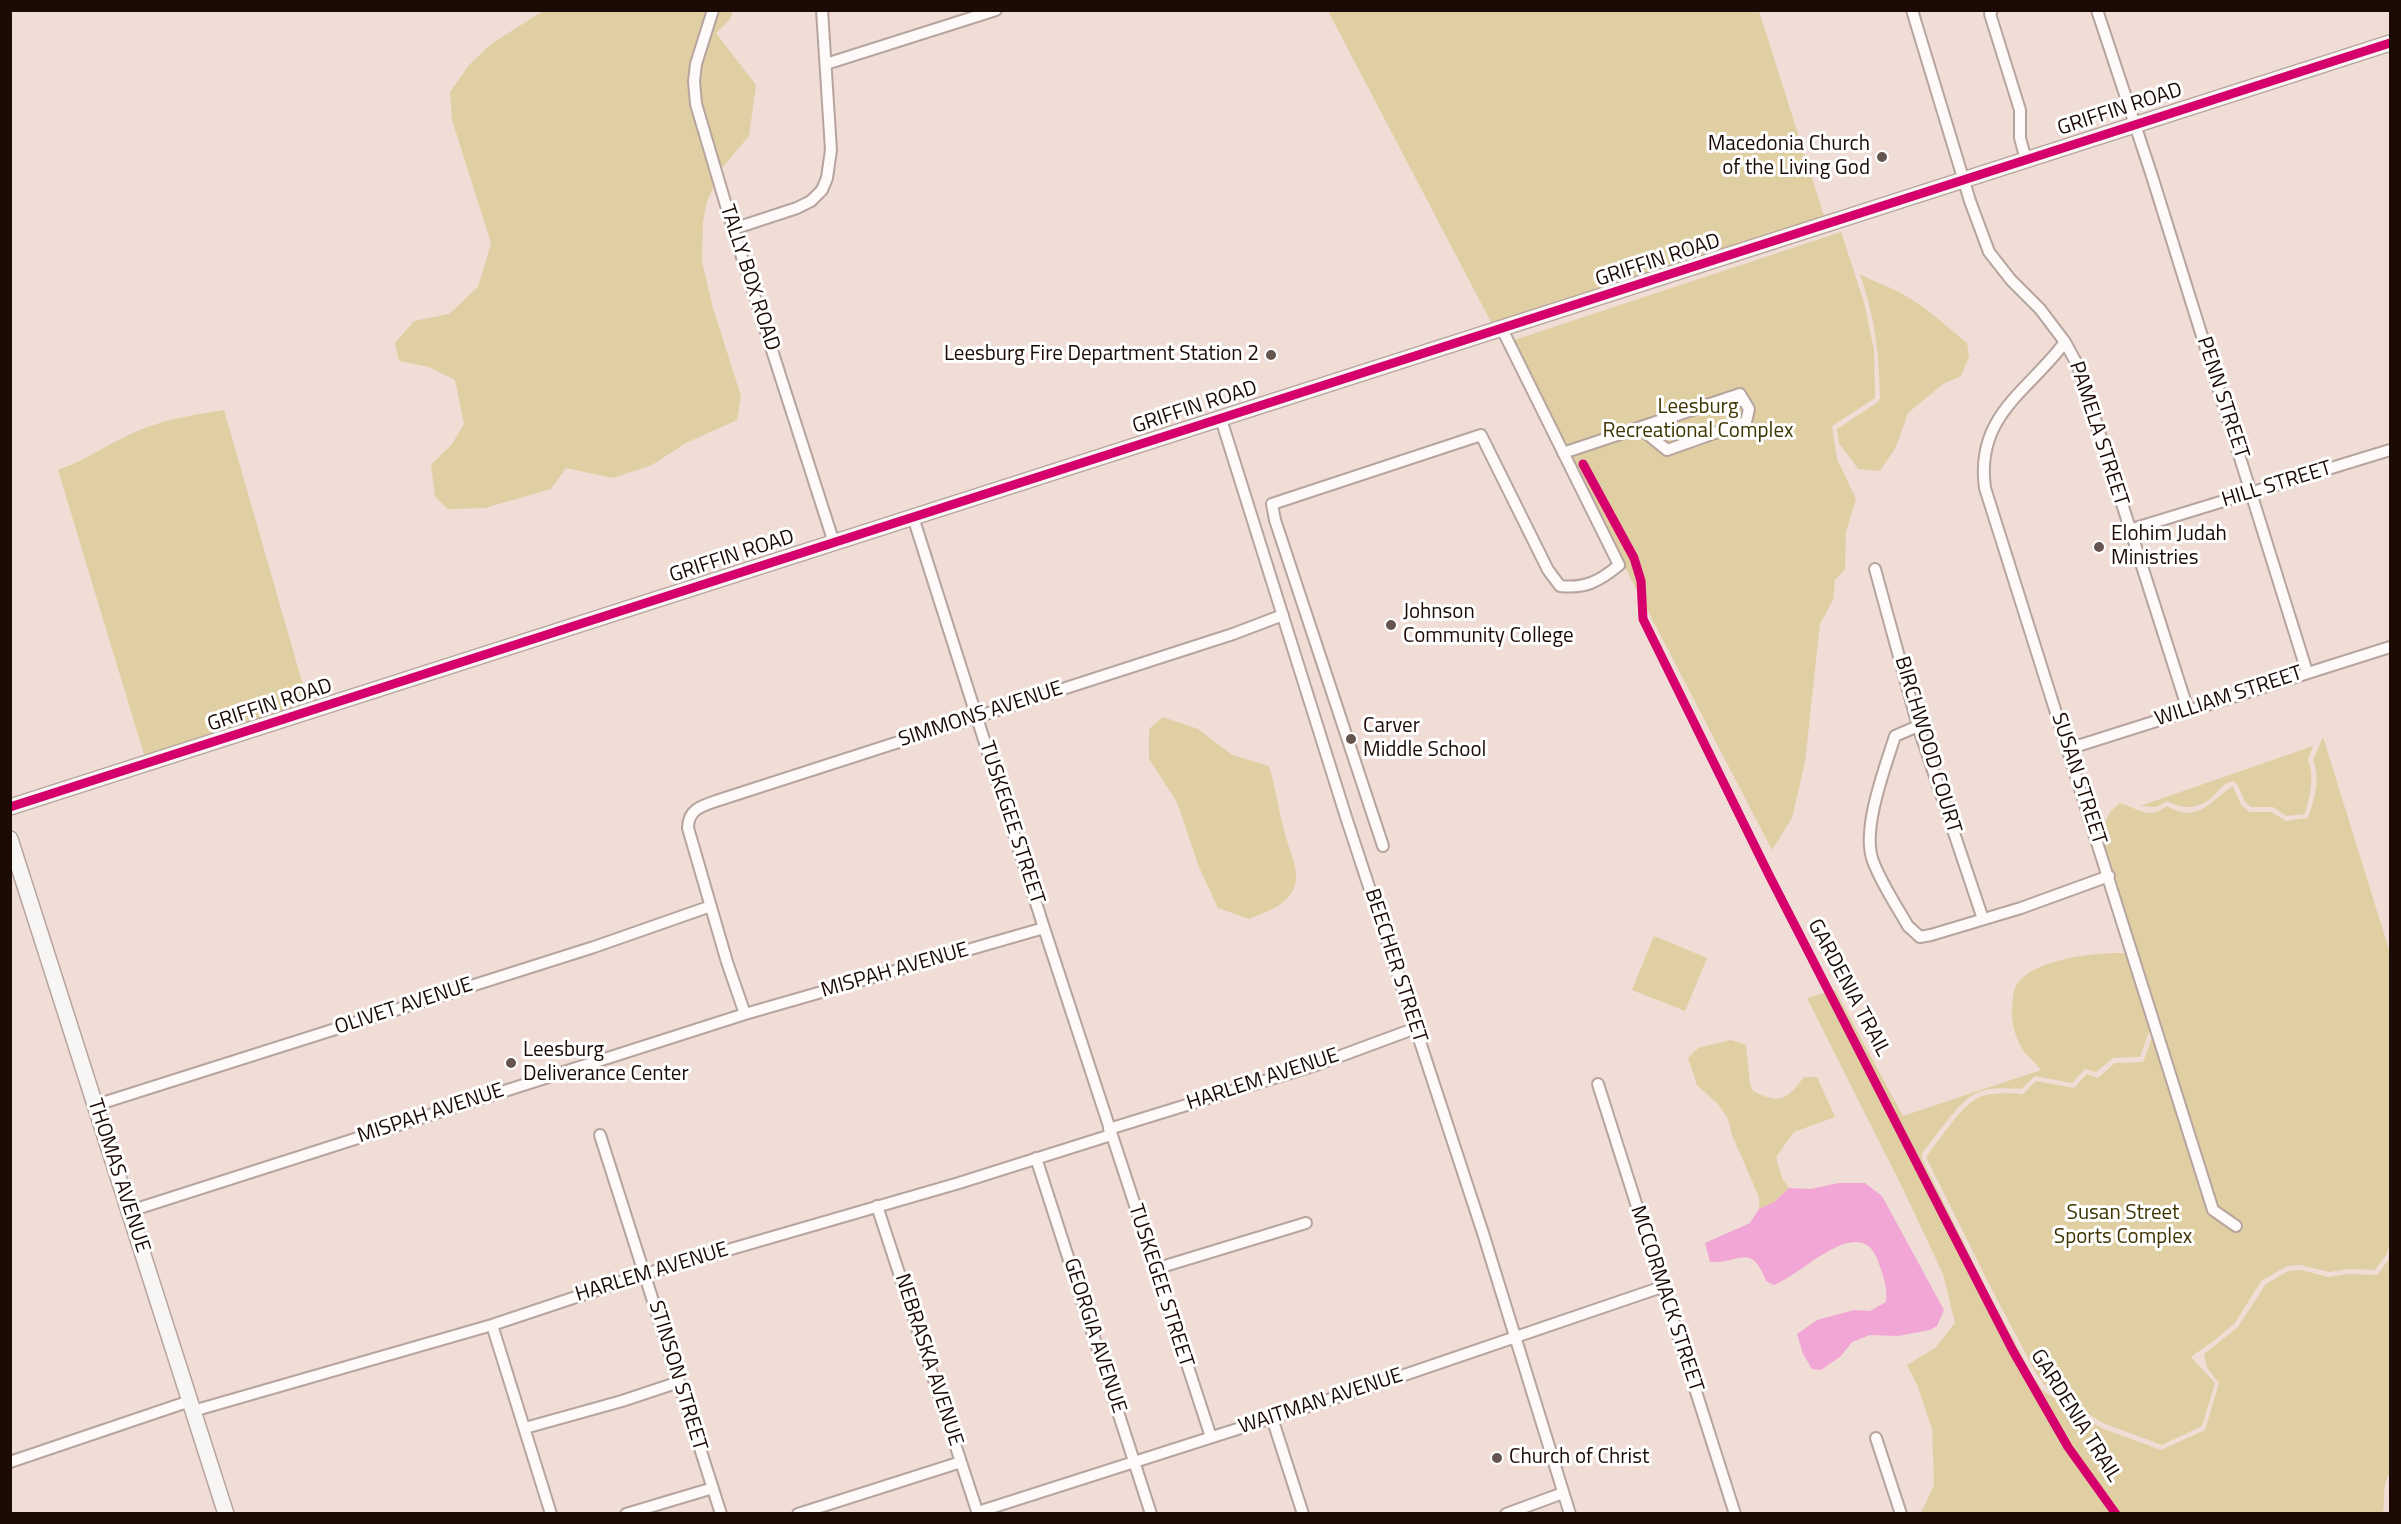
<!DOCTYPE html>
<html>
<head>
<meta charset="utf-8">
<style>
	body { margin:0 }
	#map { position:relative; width:2401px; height:1524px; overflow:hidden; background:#f0ddd6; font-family:"Titillium Web",sans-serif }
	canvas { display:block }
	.frame { position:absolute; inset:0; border:12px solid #1c0a05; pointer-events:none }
</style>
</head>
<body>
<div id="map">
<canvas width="2401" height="1524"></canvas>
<div class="frame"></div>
</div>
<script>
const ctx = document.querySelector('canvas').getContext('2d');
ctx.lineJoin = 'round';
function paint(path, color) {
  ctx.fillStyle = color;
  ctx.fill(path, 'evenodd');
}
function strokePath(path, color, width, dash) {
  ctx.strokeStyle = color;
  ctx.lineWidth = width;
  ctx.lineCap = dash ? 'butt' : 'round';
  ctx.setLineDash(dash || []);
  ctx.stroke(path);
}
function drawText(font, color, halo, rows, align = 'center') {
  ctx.font = font + ' "Titillium Web",sans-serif';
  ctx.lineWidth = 6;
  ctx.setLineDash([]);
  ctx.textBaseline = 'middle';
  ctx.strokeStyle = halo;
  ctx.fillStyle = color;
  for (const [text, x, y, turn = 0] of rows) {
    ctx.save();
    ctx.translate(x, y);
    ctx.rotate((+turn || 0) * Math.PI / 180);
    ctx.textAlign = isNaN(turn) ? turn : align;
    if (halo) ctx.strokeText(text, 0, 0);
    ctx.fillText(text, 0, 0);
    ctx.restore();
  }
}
paint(new Path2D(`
	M 543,11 L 733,11 L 730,19 L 716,33 L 756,85 L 749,136 L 722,168 L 706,204 L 703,222 L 702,262 L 713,308 L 741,396 L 737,420 L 686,443 L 652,465 L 613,478 L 566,468 L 551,489 L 485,508 L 448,509 L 435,497 L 431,465 L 452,444 L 464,424 L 455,380 L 429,367 L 399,361 L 395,343 L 414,321 L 449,314 L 478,287 L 491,243 L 452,120 L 450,92 L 469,65 L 491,44 Z
	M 1328,11 L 1759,11 L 1825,219 L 1493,326 Z
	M 1841,232 L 1864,302 L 1874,350 L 1875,398 L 1832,426 L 1837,459 L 1856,499 L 1846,532 L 1845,569 L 1835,580 L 1833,600 L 1820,624 L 1805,762 L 1792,818 L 1772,850 L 1508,342 Z
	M 1860,274 C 1874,282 1885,285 1899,292 C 1924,305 1945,325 1967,343 L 1969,357 L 1961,376 L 1943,384 L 1908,413 L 1896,447 L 1880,471 L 1858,469 L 1839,443 L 1837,429 L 1878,402 L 1880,398 C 1879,351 1875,319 1860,274 Z
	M 224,410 L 309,706 L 145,758 L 58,470 C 84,461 105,446 129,435 C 159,420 192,415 224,410 Z
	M 1163,717 L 1198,729 L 1232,755 L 1269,766 C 1276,789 1279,812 1285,834 C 1289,850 1301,872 1294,888 C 1285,907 1267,911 1249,919 L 1218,908 L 1199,867 L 1177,802 L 1149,759 L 1149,729 Z
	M 2323,737 L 2390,953 L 2390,1240 L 2387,1254 L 2375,1270 L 2349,1269 L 2329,1272 L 2301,1265 L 2287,1266 L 2261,1281 L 2235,1323 L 2216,1339 L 2191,1357 L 2215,1383 L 2202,1426 L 2162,1445 L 2103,1423 L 2047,1388 L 2036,1373 L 1989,1284 L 1926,1157 C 1939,1141 1962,1104 1980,1097 C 1992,1092 2011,1093 2023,1094 L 2036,1081 L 2074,1088 L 2087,1074 L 2098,1078 L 2115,1063 L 2143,1062 L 2156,1027 L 2097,839 L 2110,812 L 2120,803 C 2139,809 2148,820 2167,806 C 2198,824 2209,802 2233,786 L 2241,805 L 2250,812 L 2272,812 L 2286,821 L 2308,818 C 2314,799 2321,779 2313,760 Z
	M 2313,746 L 2308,760 C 2315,778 2310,795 2305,814 L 2286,816 L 2273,807 L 2251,807 L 2245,802 L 2237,784 L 2233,781 C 2220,785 2219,791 2211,798 C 2196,810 2183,809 2167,801 L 2157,807 L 2140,806 Z
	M 2109,894 L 2151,1026 L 2140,1057 L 2113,1058 L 2096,1072 L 2085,1069 L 2072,1083 L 2035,1076 L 2021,1089 C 2009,1088 1991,1087 1979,1092 C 1960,1098 1936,1137 1922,1153 L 1922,1159 L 1985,1286 L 2032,1375 L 2043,1391 L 2101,1428 L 2161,1450 L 2205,1430 L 2219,1383 L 2207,1368 L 2204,1354 L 2238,1327 L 2266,1284 L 2288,1271 L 2301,1270 L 2328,1277 L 2350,1274 L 2377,1275 L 2390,1258 L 2390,1473 C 2381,1485 2386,1500 2383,1513 L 1921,1513 L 1934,1485 L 1932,1429 L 1918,1387 L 1907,1365 L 1935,1348 L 1955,1323 L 1943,1274 L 1904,1191 L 1807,998 L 1835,990 L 1903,1116 L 2041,1070 C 2037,1064 2030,1059 2025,1053 C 2017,1042 2011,1024 2012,1010 C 2013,999 2012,988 2020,980 C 2041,958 2097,952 2125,953 Z
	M 1654,936 L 1707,958 L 1685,1011 L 1632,990 Z
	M 1731,1040 L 1746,1045 L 1750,1084 L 1753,1091 C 1780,1105 1787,1100 1804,1077 L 1817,1077 L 1835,1117 L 1794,1132 L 1776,1157 L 1782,1178 L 1789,1188 L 1774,1202 L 1759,1209 L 1759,1197 L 1732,1135 L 1728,1119 L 1718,1104 L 1697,1085 L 1688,1058 L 1698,1048 Z`), '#e0cfa2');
paint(new Path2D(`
	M 1839,1183 L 1865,1183 L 1882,1196 L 1944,1310 L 1937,1326 L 1930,1330 L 1898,1336 L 1870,1335 L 1852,1342 L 1840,1357 L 1821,1370 L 1812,1369 L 1803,1354 L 1797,1334 L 1817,1320 L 1854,1310 L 1870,1311 L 1886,1302 C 1888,1288 1883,1275 1878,1261 C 1860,1211 1802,1275 1774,1285 L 1766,1281 C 1751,1241 1739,1264 1710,1262 L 1705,1243 L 1750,1223 L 1759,1209 L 1774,1202 L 1789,1188 L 1810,1189 Z`), '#f1a6d5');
const street = new Path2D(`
	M 713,10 L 696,64 L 694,81 L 696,104 L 733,229 L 834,543
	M 1912,10 L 1970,201 L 1989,252 L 2011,280 L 2040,309 L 2065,342 L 2078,366 L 2188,710
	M 1992,10 L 1990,14 L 2020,110 L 2020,138 L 2026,160
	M 2097,10 L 2151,173 L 2307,672
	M 826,64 L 996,10
	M 733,229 L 797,208 L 811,201 L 822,190 L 827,178 L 831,150 L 822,10
	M 2065,342 C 2029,391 1975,415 1985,488 L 2213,1210 L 2236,1226
	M 1221,419 L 1346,817 L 1483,1233 L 1570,1514
	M 1563,453 L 1740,394 L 1749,409 L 1746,422 L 1667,450 L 1640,428
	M 913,517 L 1044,928 L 1211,1437
	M 2129,530 L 2390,450
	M 1875,569 L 1918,726 L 1983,919
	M 1918,726 L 1895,736 C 1885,768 1861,830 1873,861 C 1881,883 1896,905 1908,926 L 1920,937 L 1931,935 L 2021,908 L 2109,876
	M 2068,749 L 2390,647
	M 1383,846 L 1275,520 L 1272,504 L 1481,435 L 1548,570 L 1560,586 C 1585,589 1600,581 1619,565 L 1502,329
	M 745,1014 L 727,962 L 688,828 C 688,810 701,806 716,801 L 1233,634 L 1283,615
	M 1598,1084 L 1735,1514
	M 96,1105 L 594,947 L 711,906
	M 1109,1129 L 1316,1065 L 1416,1028
	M 600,1135 L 721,1514
	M 1036,1158 L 1151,1514
	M 877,1206 L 978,1514
	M 130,1211 L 745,1014 L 1044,928
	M 1155,1269 L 1306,1223
	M 492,1325 L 551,1514
	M 193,1411 L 492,1325 L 645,1274 L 959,1183 L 1111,1135
	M 1272,1418 L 1303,1514
	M 525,1428 L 622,1401 L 679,1382
	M 1876,1438 L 1901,1514
	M 10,1462 L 190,1401
	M 978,1512 L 1375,1385 L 1662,1287
	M 626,1514 L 713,1488
	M 798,1514 L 961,1462
	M 1506,1514 L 1563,1493`);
const secondary = new Path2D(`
	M 10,807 L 2390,43
	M 10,839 L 226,1514`);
strokePath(street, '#b7a49e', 14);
strokePath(secondary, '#b7a49e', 18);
strokePath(street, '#fdfaf9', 10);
strokePath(secondary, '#f8f6f5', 15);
strokePath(new Path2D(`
	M 1583,464 L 1634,558 L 1641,581 L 1643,619 L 1768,873 L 2013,1351 L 2068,1447 L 2116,1514
	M 10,807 L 2390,43`), '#d6006c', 9);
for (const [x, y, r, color] of [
	[1882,157,6,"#66544e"],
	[1271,355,6,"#66544e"],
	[2099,547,6,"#66544e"],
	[1391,625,6,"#66544e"],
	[1351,739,6,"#66544e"],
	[511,1063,6,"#66544e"],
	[1497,1458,6,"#66544e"]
]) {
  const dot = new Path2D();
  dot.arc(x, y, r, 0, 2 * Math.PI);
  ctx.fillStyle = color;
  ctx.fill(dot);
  strokePath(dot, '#fff', 2);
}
drawText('21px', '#1c0a05', '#fff', [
	["GRIFFIN ROAD",2120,110,-18],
	["GRIFFIN ROAD",1658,261,-18],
	["TALLY BOX ROAD",749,278,72],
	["PENN STREET",2222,398,72],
	["GRIFFIN ROAD",1195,408,-18],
	["PAMELA STREET",2098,434,72],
	["HILL STREET",2277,485,-17],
	["GRIFFIN ROAD",732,557,-18],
	["WILLIAM STREET",2229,697,-18],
	["GRIFFIN ROAD",270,706,-18],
	["SIMMONS AVENUE",981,715,-18],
	["BIRCHWOOD COURT",1927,745,73],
	["SUSAN STREET",2078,779,72],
	["TUSKEGEE STREET",1011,823,72],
	["BEECHER STREET",1395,966,72],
	["MISPAH AVENUE",895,971,-16],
	["GARDENIA TRAIL",1848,988,62],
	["OLIVET AVENUE",404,1007,-18],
	["HARLEM AVENUE",1263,1080,-18],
	["MISPAH AVENUE",431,1114,-18],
	["THOMAS AVENUE",118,1176,72],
	["HARLEM AVENUE",652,1273,-17],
	["TUSKEGEE STREET",1160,1286,72],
	["MCCORMACK STREET",1666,1299,72],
	["GEORGIA AVENUE",1094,1336,72],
	["NEBRASKA AVENUE",928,1360,72],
	["STINSON STREET",677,1376,73],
	["WAITMAN AVENUE",1321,1402,-18],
	["GARDENIA TRAIL",2075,1416,58]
]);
drawText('21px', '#1c0a05', '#fff', [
	["Macedonia Church",1870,145,"right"],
	["of the Living God",1870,169,"right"],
	["Leesburg Fire Department Station 2",1259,355,"right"],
	["Elohim Judah",2111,535],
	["Ministries",2111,559],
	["Johnson",1403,613],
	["Community College",1403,637],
	["Carver",1363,727],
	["Middle School",1363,751],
	["Leesburg",523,1051],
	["Deliverance Center",523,1075],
	["Church of Christ",1509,1458]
], 'left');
drawText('21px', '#3f3500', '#fff', [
	["Leesburg",1698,408],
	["Recreational Complex",1698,432],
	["Susan Street",2123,1214],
	["Sports Complex",2123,1238]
]);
</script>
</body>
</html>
